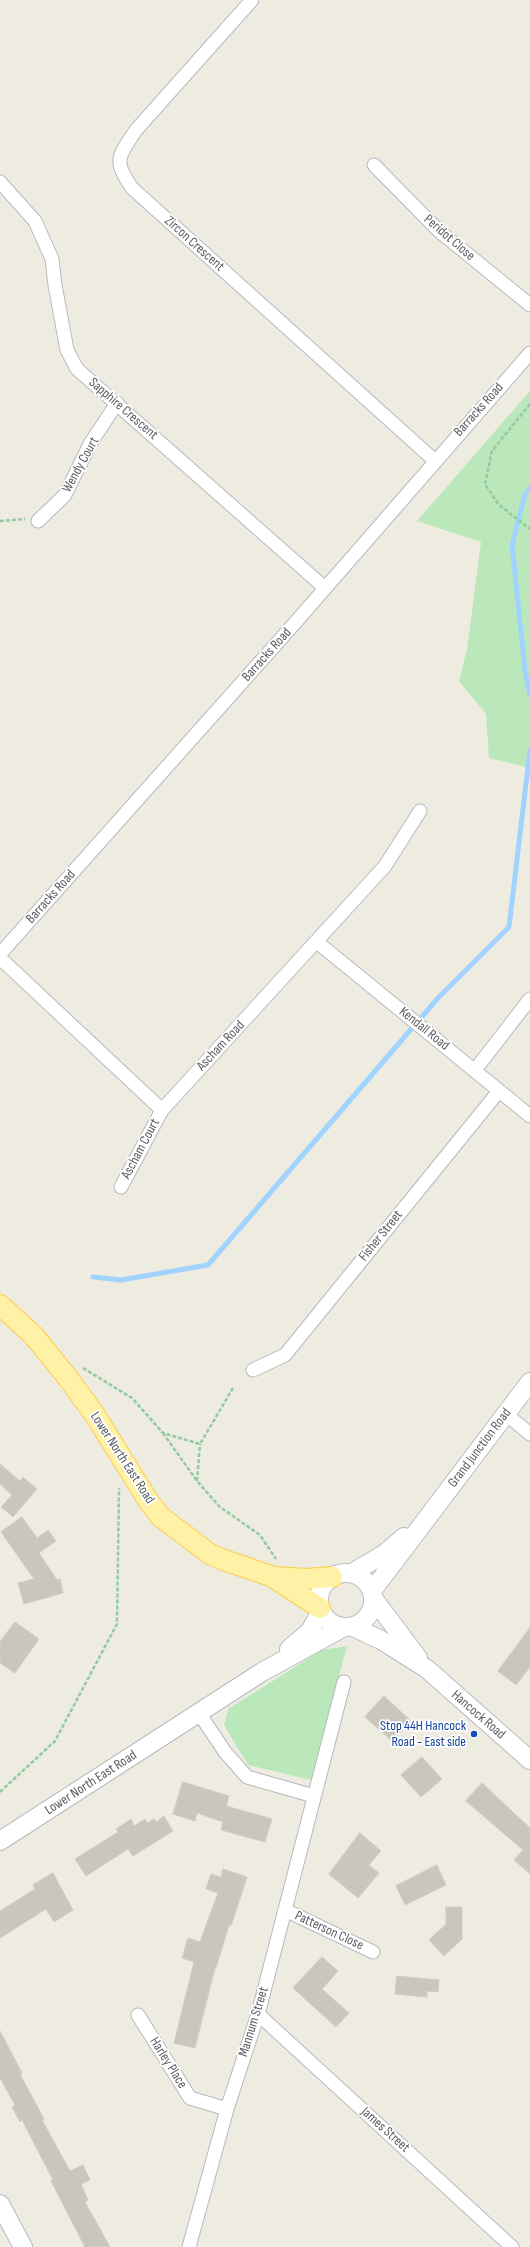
<!DOCTYPE html>
<html>
<head>
<meta charset="utf-8">
<style>
	body { margin:0 }
	canvas { display:block; background:#eeebe1 }
</style>
</head>
<body>
<canvas width="530" height="2247"></canvas>
<script>
const ctx = document.querySelector('canvas').getContext('2d');
ctx.lineJoin = 'round';
function paint(path, color) {
  ctx.fillStyle = color;
  ctx.fill(path, 'evenodd');
}
function strokePath(path, color, width, dash) {
  ctx.strokeStyle = color;
  ctx.lineWidth = width;
  ctx.lineCap = dash ? 'butt' : 'round';
  ctx.setLineDash(dash || []);
  ctx.stroke(path);
}
function drawText(font, color, halo, rows, align = 'center') {
  ctx.font = font + ' "Sofia Sans Condensed",sans-serif';
  ctx.lineWidth = 3.5;
  ctx.setLineDash([]);
  ctx.textBaseline = 'middle';
  ctx.strokeStyle = halo;
  ctx.fillStyle = color;
  for (const [text, x, y, turn = 0] of rows) {
    ctx.save();
    ctx.translate(x, y);
    ctx.rotate((+turn || 0) * Math.PI / 180);
    ctx.textAlign = isNaN(turn) ? turn : align;
    if (halo) ctx.strokeText(text, 0, 0);
    ctx.fillText(text, 0, 0);
    ctx.restore();
  }
}
paint(new Path2D(`
	M 530,391 L 530,768 L 489,758 L 486,714 L 459,681 L 467,649 L 481,542 L 417,521 Z
	M 347,1646 L 311,1780 L 248,1765 L 224,1725 L 228,1709 L 322,1650 Z`), '#bbe8bb');
strokePath(new Path2D(`
	M 530,488 L 525,494 L 512,545 L 525,671 L 530,695
	M 93,1277 L 121,1280 L 208,1265 L 438,998 L 509,927 L 530,750`), '#a0d4ff', 5);
const building = new Path2D(`
	M 0,1464 L 20,1481 L 23,1477 L 37,1489 L 13,1517 L 1,1507 L 12,1495 L 0,1484 Z
	M 22,1517 L 37,1538 L 48,1530 L 56,1541 L 39,1553 L 57,1580 L 60,1579 L 63,1593 L 24,1604 L 18,1583 L 34,1579 L 1,1532 Z
	M 15,1622 L 39,1639 L 15,1673 L 0,1663 L 0,1642 Z
	M 530,1628 L 530,1667 L 516,1685 L 498,1671 Z
	M 384,1696 L 411,1721 L 392,1741 L 365,1717 Z
	M 422,1757 L 442,1779 L 421,1797 L 401,1775 Z
	M 183,1782 L 229,1796 L 226,1806 L 272,1819 L 265,1842 L 221,1830 L 223,1822 L 197,1813 L 195,1821 L 173,1814 Z
	M 482,1783 L 530,1828 L 530,1874 L 514,1860 L 523,1850 L 466,1801 Z
	M 164,1816 L 173,1831 L 133,1856 L 128,1849 L 86,1876 L 75,1859 L 118,1832 L 116,1829 L 131,1819 L 134,1826 L 145,1819 L 147,1823 L 154,1819 L 156,1822 Z
	M 360,1833 L 381,1851 L 369,1865 L 379,1873 L 358,1898 L 329,1874 Z
	M 437,1865 L 446,1885 L 405,1905 L 396,1886 Z
	M 223,1869 L 247,1877 L 231,1926 L 229,1925 L 216,1968 L 215,1968 L 195,2048 L 174,2043 L 194,1962 L 182,1958 L 188,1938 L 200,1942 L 218,1893 L 206,1889 L 211,1874 L 221,1877 Z
	M 53,1873 L 73,1910 L 54,1922 L 46,1909 L 0,1938 L 0,1911 L 35,1889 L 33,1885 Z
	M 446,1907 L 462,1907 L 462,1939 L 444,1956 L 429,1940 L 446,1924 Z
	M 322,1957 L 338,1971 L 322,1989 L 349,2013 L 336,2027 L 293,1988 Z
	M 397,1976 L 439,1980 L 438,1992 L 427,1991 L 427,1997 L 395,1994 Z
	M 0,2031 L 22,2073 L 20,2074 L 44,2119 L 42,2120 L 70,2171 L 83,2165 L 90,2180 L 81,2184 L 88,2200 L 85,2202 L 110,2247 L 85,2247 L 51,2181 L 53,2180 L 22,2120 L 20,2122 L 12,2107 L 15,2105 L 0,2078 Z`);
paint(building, '#c9c6be');
strokePath(building, '#d3cdbf', 1);
const street = new Path2D(`
	M 252,0 L 136,130 C 119,156 112,160 132,188 L 434,460
	M 374,165 L 439,231 L 530,305
	M 0,182 L 35,221 L 52,259 L 55,285 L 67,350 L 77,369 L 325,588
	M 38,521 L 65,495 L 90,444 L 117,403
	M 317,942 L 530,1116
	M 0,954 L 294,624 L 530,353
	M 0,958 L 162,1110 L 385,866 L 420,811
	M 475,1070 L 530,999
	M 121,1187 L 162,1110
	M 253,1370 L 285,1355 L 499,1091
	M 506,1414 L 530,1434
	M 199,1713 L 225,1752 L 247,1777 L 314,1796
	M 285,1910 L 373,1952
	M 258,2014 L 512,2247
	M 138,2015 L 190,2098 L 227,2109
	M 189,2247 L 227,2109 L 258,2014 L 344,1682`);
const secondary = new Path2D(`
	M319 1600a27 27 0 1 1 54 0a27 27 0 1 1-54 0Z
	M 352,1573 L 384,1554 L 404,1537
	M 372,1591 L 530,1382
	M 373,1598 L 418,1658
	M 353,1627 L 381,1640 L 427,1669 L 530,1760
	M 289,1649 L 310,1631 L 321,1612
	M 0,1841 L 262,1672 L 344,1627
	M 0,2204 L 23,2247`);
const primary = new Path2D(`
	M 0,1305 L 34,1336 L 68,1378 L 95,1415 L 149,1502 L 161,1517 L 210,1554 L 224,1560 L 271,1576 L 320,1608
	M 275,1577 L 306,1579 L 332,1577`);
strokePath(street, '#b6b9bf', 15);
strokePath(secondary, '#b7bbc1', 20);
strokePath(primary, '#fdcd4b', 22);
strokePath(new Path2D(`
	M 530,404 L 492,451 L 485,484 L 499,505 L 530,529
	M 0,521 L 25,519
	M 83,1368 L 132,1398 L 163,1433 L 200,1444 L 233,1388
	M 163,1433 L 197,1481 L 220,1507 L 260,1535 L 276,1559
	M 197,1481 L 200,1444
	M 0,1792 L 55,1741 L 117,1624 L 119,1488`), '#93caa4', 2.5, [4, 2]);
strokePath(street, '#fff', 13);
strokePath(secondary, '#fff', 18);
strokePath(primary, '#fff1a5', 20);
for (const [x, y, r, color] of [
	[474,1734,4,"#1a4fb4"]
]) {
  const dot = new Path2D();
  dot.arc(x, y, r, 0, 2 * Math.PI);
  ctx.fillStyle = color;
  ctx.fill(dot);
  strokePath(dot, '#fff', 1.5);
}
drawText('14px', '#595e63', '#fff', [
	["Peridot Close",449,238,41],
	["Zircon Crescent",194,244,42],
	["Sapphire Crescent",123,409,41],
	["Barracks Road",479,410,-48],
	["Wendy Court",81,465,-61],
	["Barracks Road",267,655,-48],
	["Barracks Road",51,897,-48],
	["Kendall Road",424,1029,39],
	["Ascham Road",221,1046,-47],
	["Ascham Court",141,1149,-62],
	["Fisher Street",381,1236,-51],
	["Grand Junction Road",480,1448,-53],
	["Lower North East Road",122,1458,57],
	["Hancock Road",478,1715,41],
	["Lower North East Road",91,1783,-33],
	["Patterson Close",329,1931,25],
	["Mannum Street",254,2022,-73],
	["Harley Place",168,2063,58],
	["James Street",385,2130,42]
]);
drawText('14px', '#164399', '#fff', [
	["Stop 44H Hancock",466,1726],
	["Road - East side",466,1742]
], 'right');
</script>
</body>
</html>
